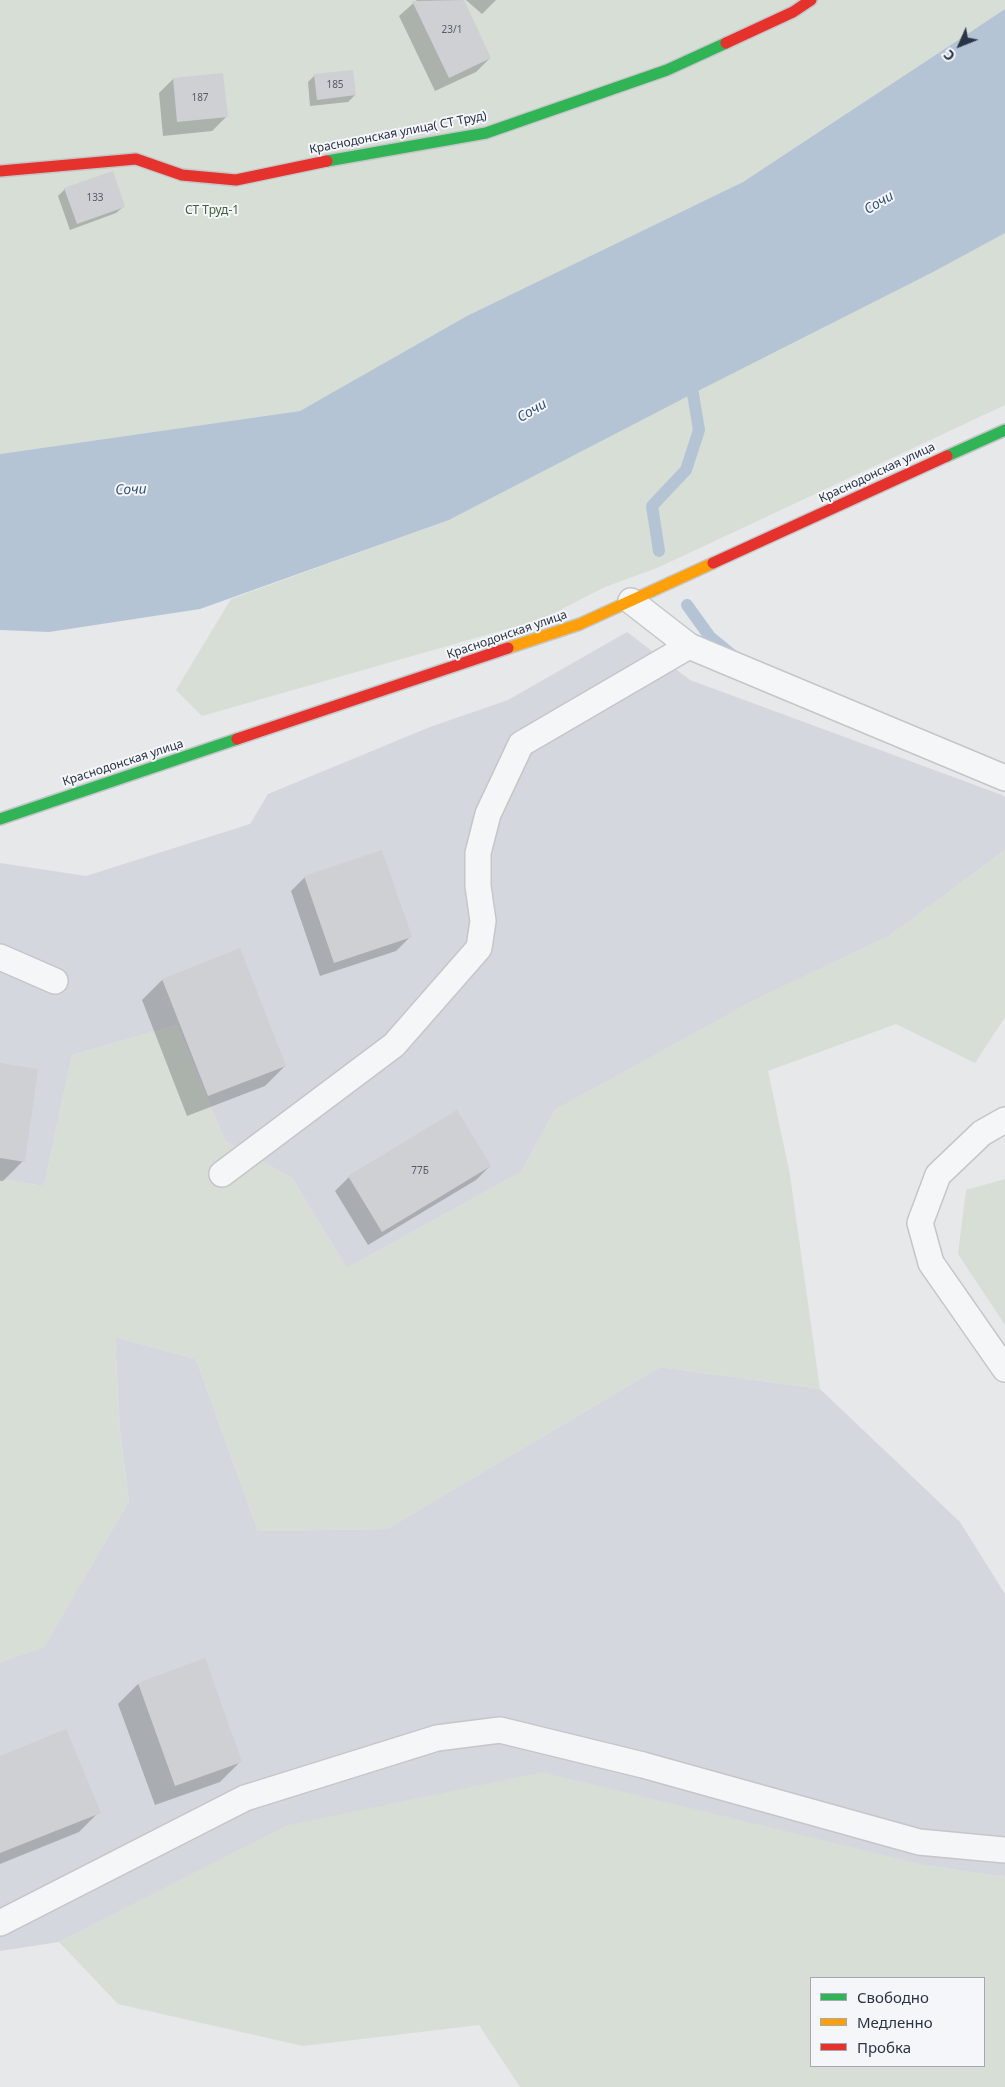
<!DOCTYPE html>
<html>
<head>
<meta charset="utf-8">
<style>
	body { margin:0 }
	#map { position:relative; width:1005px; height:2087px; overflow:hidden; background:#e6e8ea; font-family:"Noto Sans",sans-serif }
	canvas { display:block }
	.legend { position:absolute; left:810px; top:1977px; width:175px; height:90px; box-sizing:border-box; background:#f4f6f9; border:1px solid #a4a8b1; margin:0; padding:6px 9px; list-style:none; font-size:15px; color:#2b3445 }
	.legend li { display:flex; align-items:center; gap:10px; height:25px }
	.legend b { width:25px; border:1px solid #a4a8b1 }
	.north { position:absolute; left:935px; top:20px; width:50px; height:50px; -webkit-text-stroke:4px #f4f6f9; paint-order:stroke; rotate:226deg; font-size:14px; font-weight:700; line-height:20px; text-align:center; color:#2b3445 }
	.north::after { content:''; display:block; margin:auto; width:18px; height:22px; background:#2b3445; clip-path:polygon(50% 0,100% 100%,50% 72%,0 100%) }
</style>
</head>
<body>
<div id="map">
<canvas width="1005" height="2087"></canvas>
<ul class="legend">
<li><b style="height:6px;background:#30b455"></b>Свободно</li>
<li><b style="height:6px;background:#ff9f0a"></b>Медленно</li>
<li><b style="height:6px;background:#e5322d"></b>Пробка</li>
</ul>
<div class="north">С</div>
</div>
<script>
const ctx = document.querySelector('canvas').getContext('2d');
ctx.lineJoin = 'round';
function paint(path, color) {
  ctx.fillStyle = color;
  ctx.fill(path, 'evenodd');
}
function strokePath(path, color, width, dash) {
  ctx.strokeStyle = color;
  ctx.lineWidth = width;
  ctx.lineCap = dash ? 'butt' : 'round';
  ctx.setLineDash(dash || []);
  ctx.stroke(path);
}
function drawText(font, color, halo, rows, align = 'center') {
  ctx.font = font + ' "Noto Sans",sans-serif';
  ctx.lineWidth = 4;
  ctx.setLineDash([]);
  ctx.textBaseline = 'middle';
  ctx.strokeStyle = halo;
  ctx.fillStyle = color;
  for (const [text, x, y, turn = 0] of rows) {
    ctx.save();
    ctx.translate(x, y);
    ctx.rotate((+turn || 0) * Math.PI / 180);
    ctx.textAlign = isNaN(turn) ? turn : align;
    if (halo) ctx.strokeText(text, 0, 0);
    ctx.fillText(text, 0, 0);
    ctx.restore();
  }
}
paint(new Path2D(`
	M 627,632 L 690,680 L 1002,795 L 1005,797 L 1005,850 L 889,936 L 753,1001 L 555,1110 L 521,1172 L 347,1268 L 292,1178 L 225,1141 L 177,1025 L 72,1055 L 44,1186 L 0,1179 L 0,863 L 86,876 L 250,824 L 268,794 L 430,727 L 508,700 Z
	M 115,1337 L 196,1359 L 258,1531 L 387,1529 L 660,1367 L 820,1389 L 960,1522 L 1005,1594 L 1005,1877 L 930,1866 L 289,1825 L 59,1942 L 0,1951 L 0,1662 L 44,1647 L 129,1501 L 120,1432 Z`), '#d4d7dd');
paint(new Path2D(`
	M 0,0 L 1005,0 L 1005,9 L 743,182 L 300,411 L 0,454 Z
	M 1005,229 L 1005,405 L 657,568 L 605,587 L 542,619 L 202,716 L 176,690 L 231,599 L 449,520 Z
	M 1005,850 L 1005,1017 L 975,1063 L 896,1024 L 768,1071 L 790,1175 L 820,1389 L 660,1367 L 387,1529 L 258,1531 L 196,1359 L 115,1337 L 120,1432 L 129,1501 L 44,1648 L 0,1662 L 0,1179 L 44,1186 L 72,1055 L 177,1025 L 225,1141 L 292,1178 L 347,1268 L 521,1172 L 555,1110 L 753,1001 L 889,936 Z
	M 1005,1179 L 1005,1325 L 958,1254 L 966,1190 Z
	M 542,1772 L 930,1866 L 1005,1877 L 1005,2087 L 520,2087 L 479,2025 L 303,2046 L 118,2004 L 59,1942 L 289,1825 ZM 811,1978 L 984,1978 L 984,2066 L 811,2066 Z`), '#d6ded6');
paint(new Path2D(`
	M 1005,9 L 1005,233 L 933,272 L 694,393 L 449,520 L 200,609 L 49,632 L 0,630 L 0,454 L 300,411 L 467,316 L 743,182 Z`), '#b4c4d5');
paint(new Path2D(`
	M 417,0 L 462,0 L 490,58 L 476,72 L 435,91 L 399,16 Z
	M 466,0 L 496,0 L 482,14 Z
	M 315,75 L 355,95 L 348,102 L 310,106 L 308,82 Z
	M 173,79 L 226,117 L 212,131 L 163,136 L 159,93 Z
	M 65,189 L 123,207 L 116,213 L 70,230 L 58,196 Z
	M 305,877 L 410,937 L 396,951 L 320,976 L 291,891 Z
	M 162,980 L 285,1066 L 265,1086 L 187,1116 L 142,1000 Z
	M 0,1064 L 23,1161 L 3,1181 L 0,1181 Z
	M 490,1166 L 476,1180 L 368,1245 L 335,1191 L 349,1177 Z
	M 138,1684 L 241,1761 L 220,1782 L 155,1805 L 118,1704 Z
	M 0,1757 L 99,1812 L 79,1832 L 0,1864 Z`), '#0003');
strokePath(new Path2D(`
	M 659,551 L 652,506 L 686,470 L 699,430 L 690,376
	M 687,605 L 710,637 L 733,656`), '#b4c4d5', 12);
paint(new Path2D(`
	M 464,0 L 491,58 L 449,78 L 412,1 Z
	M 353,70 L 356,95 L 317,100 L 314,74 Z
	M 223,73 L 228,117 L 177,122 L 173,78 Z
	M 113,171 L 125,207 L 77,224 L 64,188 Z
	M 382,850 L 412,937 L 334,963 L 304,876 Z
	M 240,948 L 286,1066 L 208,1096 L 162,979 Z
	M 0,1063 L 38,1069 L 25,1162 L 0,1158 Z
	M 457,1110 L 491,1166 L 382,1232 L 348,1176 Z
	M 205,1658 L 242,1762 L 175,1786 L 138,1683 Z
	M 66,1729 L 101,1813 L 0,1853 L 0,1756 Z`), '#ced0d3');
const lane = new Path2D(`
	M 631,601 L 689,646 L 1005,778
	M 0,957 L 55,981
	M 1005,1120 L 982,1133 L 938,1175 L 920,1223 L 931,1263 L 1005,1369
	M 222,1174 L 394,1045 L 479,948 L 483,921 L 478,886 L 478,853 L 488,814 L 521,744 L 689,646
	M 0,1923 L 245,1798 L 437,1738 L 500,1730 L 643,1765 L 919,1842 L 1005,1850`);
const fast = new Path2D(`
	M 327,161 L 486,133 L 667,70 L 726,43
	M 947,456 L 1005,430
	M 0,819 L 237,739`);
const slow = new Path2D(`
	M 508,648 L 580,624 L 713,563`);
const jam = new Path2D(`
	M 726,43 L 793,12 L 811,0
	M 0,171 L 136,159 L 182,175 L 236,180 L 327,161
	M 713,563 L 947,456
	M 237,739 L 508,648`);
strokePath(lane, '#c4c6c8', 28);
strokePath(fast, '#c4c6c8', 14);
strokePath(slow, '#c4c6c8', 14);
strokePath(jam, '#c4c6c8', 14);
strokePath(lane, '#f5f6f7', 25);
strokePath(fast, '#30b455', 11);
strokePath(slow, '#ff9f0a', 11);
strokePath(jam, '#e5322d', 11);
drawText('10px', '#545c69', null, [
	["23/1",452,30],
	["185",335,85],
	["187",200,98],
	["133",95,198],
	["77Б",420,1171]
]);
drawText('12px', '#2b3445', '#f4f6f9', [
	["Краснодонская улица( СТ Труд)",398,133,-11],
	["Краснодонская улица",877,473,-25],
	["Краснодонская улица",507,635,-19],
	["Краснодонская улица",123,763,-18]
]);
drawText('12px', '#3f6138', '#f4f6f9', [
	["СТ Труд-1",212,211]
]);
drawText('italic 14px', '#34527a', '#f4f6f9', [
	["Сочи",879,203,-31],
	["Сочи",532,411,-31],
	["Сочи",131,490,-2]
]);
</script>
</body>
</html>
